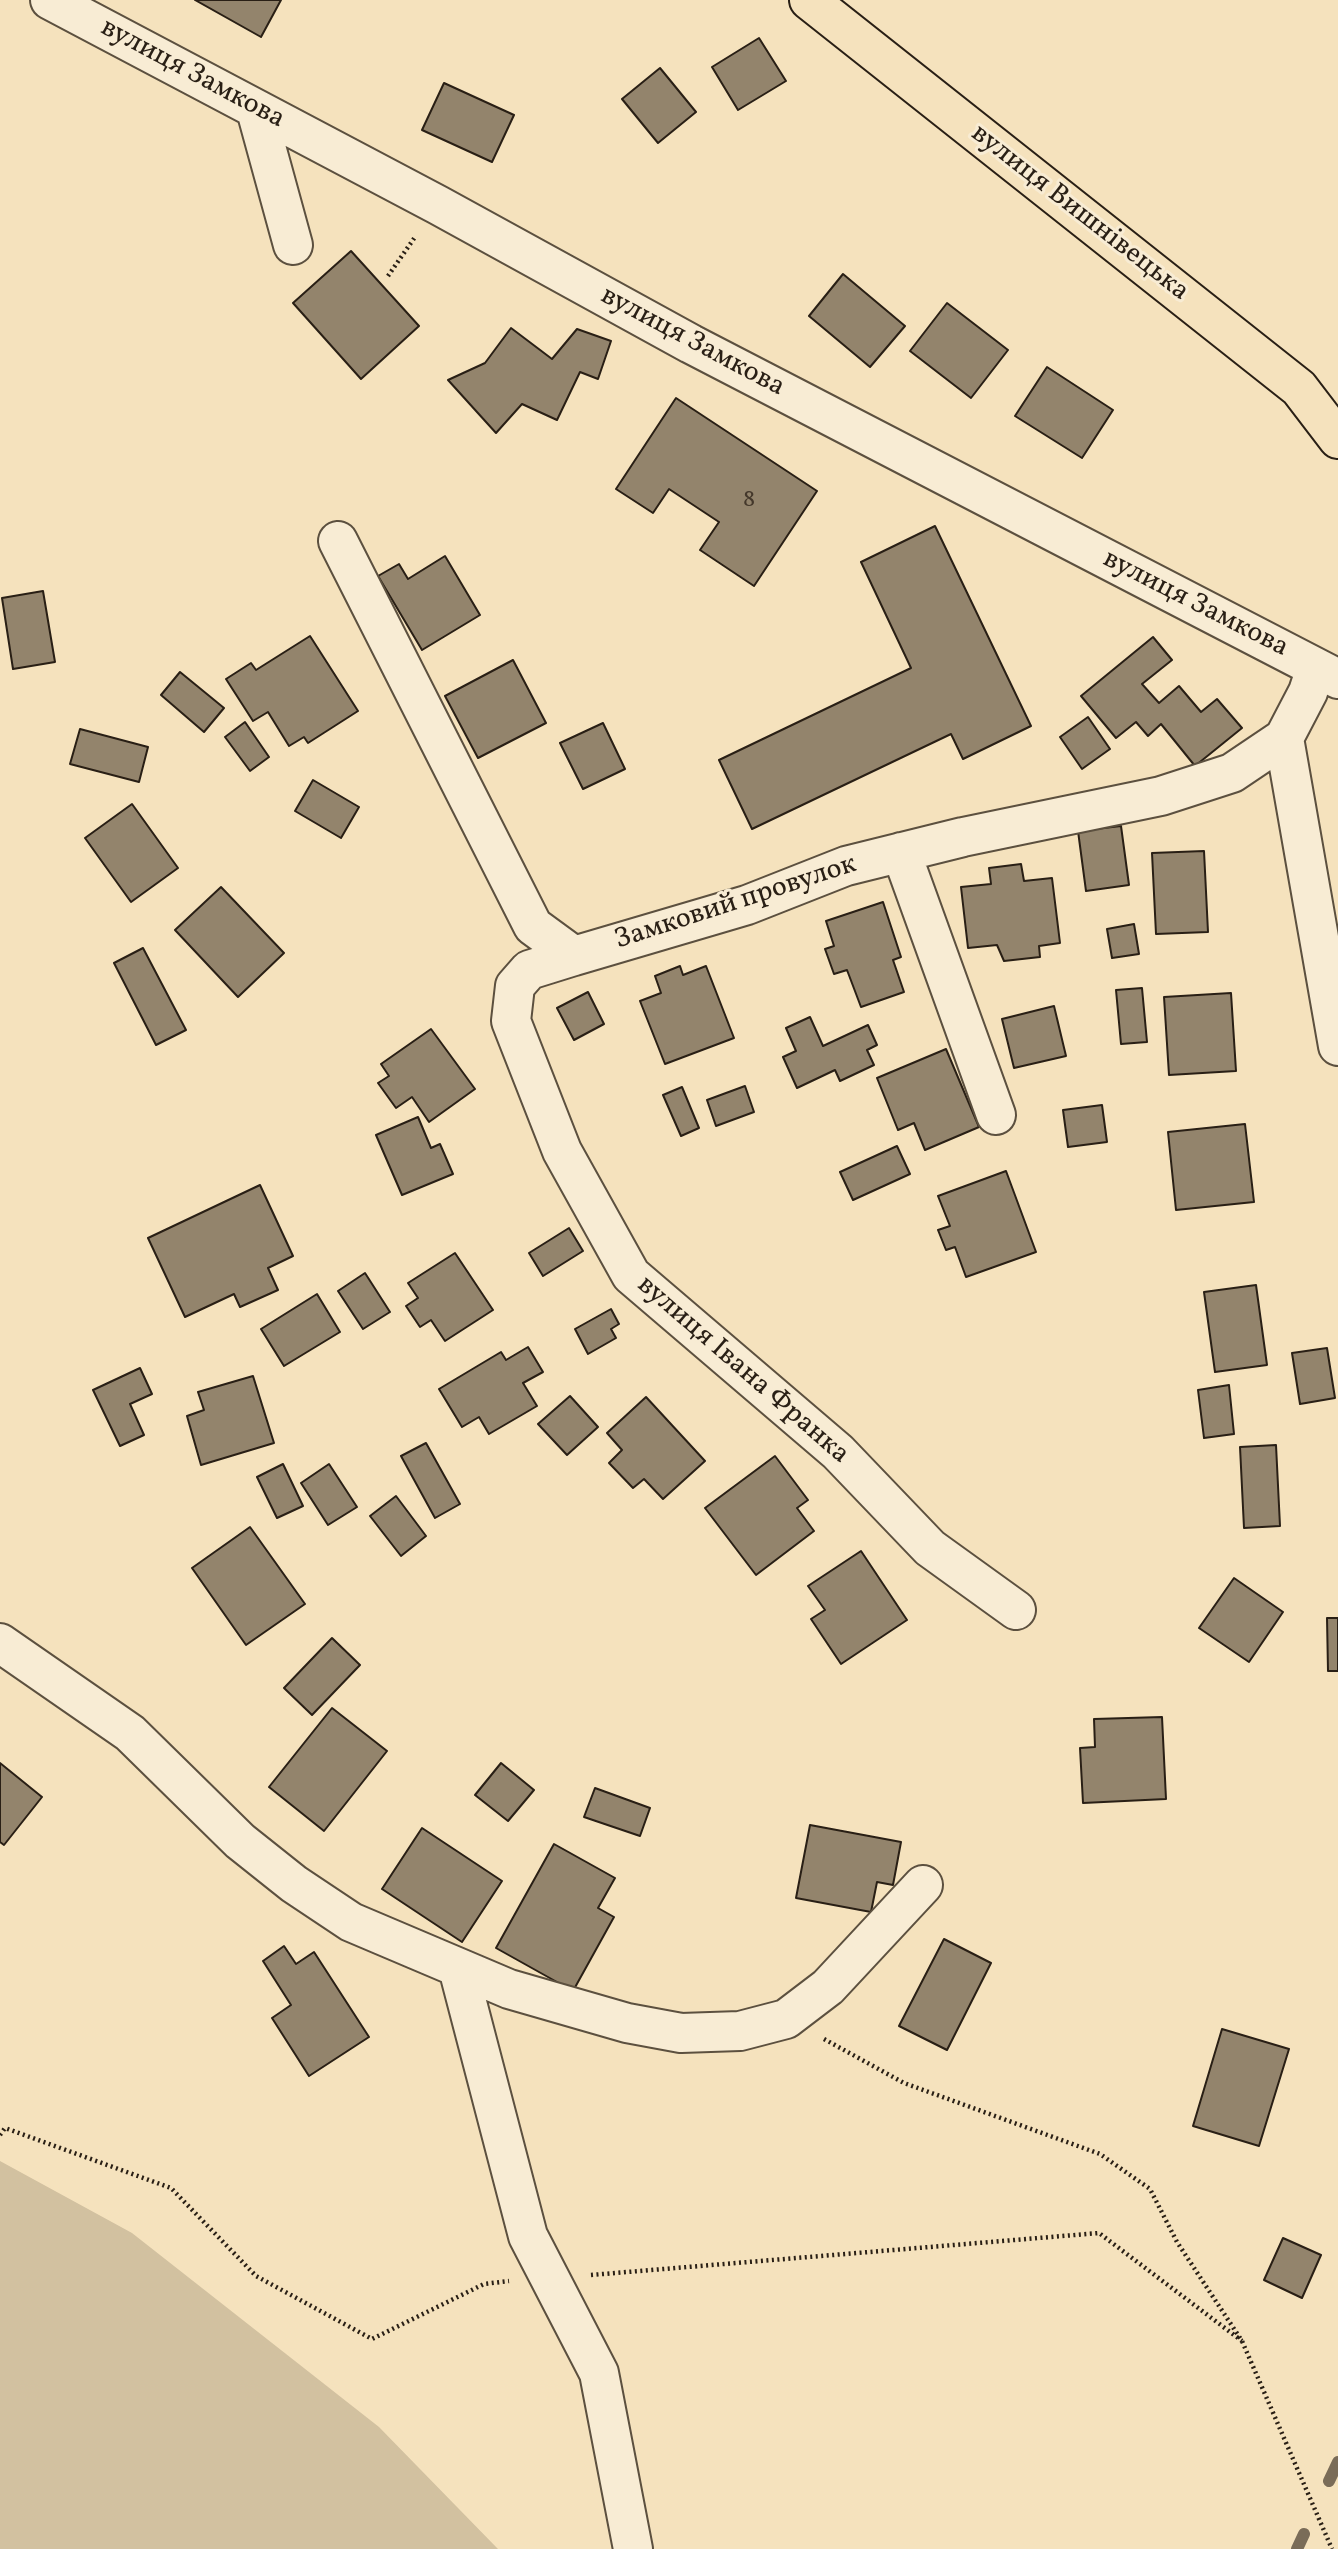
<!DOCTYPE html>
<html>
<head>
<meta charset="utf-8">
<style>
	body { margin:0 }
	canvas { display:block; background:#f5e2bd }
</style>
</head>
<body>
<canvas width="1338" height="2549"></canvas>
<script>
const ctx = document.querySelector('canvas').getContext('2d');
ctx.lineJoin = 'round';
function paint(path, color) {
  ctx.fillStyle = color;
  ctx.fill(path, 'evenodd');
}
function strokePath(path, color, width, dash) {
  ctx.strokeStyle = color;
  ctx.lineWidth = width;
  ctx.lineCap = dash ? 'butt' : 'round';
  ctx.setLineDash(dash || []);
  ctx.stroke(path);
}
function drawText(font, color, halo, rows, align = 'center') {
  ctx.font = font + ' Vollkorn,serif';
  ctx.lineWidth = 6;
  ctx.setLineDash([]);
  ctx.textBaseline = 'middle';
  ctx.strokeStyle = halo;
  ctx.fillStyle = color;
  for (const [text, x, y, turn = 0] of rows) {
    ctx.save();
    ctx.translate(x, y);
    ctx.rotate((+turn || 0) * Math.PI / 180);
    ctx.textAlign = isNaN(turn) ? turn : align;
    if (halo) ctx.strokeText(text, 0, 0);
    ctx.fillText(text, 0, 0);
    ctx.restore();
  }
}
paint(new Path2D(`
	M 0,2161 L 132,2233 L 379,2427 L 498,2549 L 0,2549 Z`), '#d2c1a0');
strokePath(new Path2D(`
	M 1329,2481 L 1338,2462
	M 1297,2549 L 1304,2534`), '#7a6c58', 12);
const building = new Path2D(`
	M 195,0 L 281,0 L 261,37 Z
	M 759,38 L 786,81 L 738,110 L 712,67 Z
	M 660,68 L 696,112 L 658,143 L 622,99 Z
	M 444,83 L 514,115 L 492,162 L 422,130 Z
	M 351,251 L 419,326 L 361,379 L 293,303 Z
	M 843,274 L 905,326 L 870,367 L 809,316 Z
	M 947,303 L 1008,350 L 971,398 L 910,351 Z
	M 511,328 L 552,359 L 577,329 L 611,341 L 598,379 L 580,372 L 557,420 L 522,404 L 496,433 L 448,380 L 485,363 Z
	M 1047,367 L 1113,410 L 1082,458 L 1015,416 Z
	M 676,398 L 817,491 L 754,586 L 700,550 L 719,522 L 669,489 L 653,513 L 616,489 Z
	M 935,526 L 1031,726 L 963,759 L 951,734 L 752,829 L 719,760 L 911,668 L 861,562 Z
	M 445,556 L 480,615 L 422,650 L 378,576 L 399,564 L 408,579 Z
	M 43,591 L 55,662 L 13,669 L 2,598 Z
	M 310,636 L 358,711 L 308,743 L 304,737 L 289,746 L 268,712 L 253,721 L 226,679 L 251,663 L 256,670 Z
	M 1153,637 L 1172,660 L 1142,684 L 1159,703 L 1179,686 L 1201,712 L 1217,699 L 1242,728 L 1195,766 L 1161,724 L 1148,736 L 1136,722 L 1116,738 L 1081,696 Z
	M 513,660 L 546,723 L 478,758 L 445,696 Z
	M 180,672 L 224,708 L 204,732 L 161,695 Z
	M 1088,717 L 1110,749 L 1082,769 L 1060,737 Z
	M 245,722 L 269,757 L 250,771 L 225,737 Z
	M 603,723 L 625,769 L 583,789 L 560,743 Z
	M 80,729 L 148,747 L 139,782 L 70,764 Z
	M 313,780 L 359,807 L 341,838 L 295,811 Z
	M 132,804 L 178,868 L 131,902 L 85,838 Z
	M 1121,826 L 1129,885 L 1086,891 L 1078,831 Z
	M 1204,851 L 1208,932 L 1156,934 L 1152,853 Z
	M 1021,864 L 1024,881 L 1052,878 L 1060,943 L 1039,946 L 1040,957 L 1004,961 L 997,945 L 968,948 L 961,887 L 991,884 L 989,868 Z
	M 221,887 L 284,953 L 238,997 L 175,930 Z
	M 883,902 L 901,957 L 893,960 L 904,992 L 861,1007 L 847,970 L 834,974 L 825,949 L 834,946 L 826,921 Z
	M 1134,924 L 1139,954 L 1112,958 L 1107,929 Z
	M 143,948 L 186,1030 L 156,1045 L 114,963 Z
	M 680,966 L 683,975 L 706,966 L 734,1038 L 665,1064 L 640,1001 L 661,993 L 655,976 Z
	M 1142,988 L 1147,1042 L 1121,1044 L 1116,990 Z
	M 588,992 L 604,1024 L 574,1040 L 557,1008 Z
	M 1231,993 L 1236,1071 L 1169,1075 L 1164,997 Z
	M 1054,1006 L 1066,1056 L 1014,1068 L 1002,1019 Z
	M 810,1017 L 823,1046 L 868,1025 L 877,1045 L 867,1050 L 874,1065 L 840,1081 L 835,1070 L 797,1088 L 783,1057 L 796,1051 L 786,1028 Z
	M 431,1029 L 475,1089 L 429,1122 L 412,1097 L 396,1108 L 378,1083 L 389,1076 L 381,1064 Z
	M 946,1049 L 979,1127 L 925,1150 L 914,1123 L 898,1130 L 877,1078 Z
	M 745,1086 L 754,1112 L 716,1126 L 707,1100 Z
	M 682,1087 L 699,1128 L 681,1136 L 663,1095 Z
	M 1102,1105 L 1107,1142 L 1068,1147 L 1063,1110 Z
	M 418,1117 L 431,1148 L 440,1144 L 453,1174 L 402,1195 L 376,1135 Z
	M 1245,1124 L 1254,1202 L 1176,1210 L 1168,1132 Z
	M 897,1146 L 910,1174 L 853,1200 L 840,1172 Z
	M 1006,1171 L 1036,1252 L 966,1277 L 955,1247 L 946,1250 L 938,1230 L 950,1226 L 938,1196 Z
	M 260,1185 L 293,1256 L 268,1268 L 278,1290 L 240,1307 L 234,1294 L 185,1317 L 148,1238 Z
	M 569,1228 L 583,1251 L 543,1276 L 529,1253 Z
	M 455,1253 L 493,1310 L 445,1341 L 431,1320 L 420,1327 L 406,1306 L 418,1298 L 408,1283 Z
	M 365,1273 L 390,1312 L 363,1329 L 338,1291 Z
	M 1256,1285 L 1267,1365 L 1215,1372 L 1204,1292 Z
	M 317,1294 L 340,1332 L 284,1366 L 261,1329 Z
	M 611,1309 L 619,1324 L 611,1329 L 616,1338 L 588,1354 L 575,1329 Z
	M 528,1347 L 543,1372 L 523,1383 L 537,1406 L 489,1434 L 479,1417 L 462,1427 L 439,1389 L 501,1352 L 506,1360 Z
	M 1327,1348 L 1335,1398 L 1300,1404 L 1292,1353 Z
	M 140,1368 L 152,1394 L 130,1404 L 144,1435 L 120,1446 L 93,1390 Z
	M 253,1376 L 274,1443 L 201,1465 L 187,1416 L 204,1410 L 198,1392 Z
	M 1229,1385 L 1234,1434 L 1204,1438 L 1198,1390 Z
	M 570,1396 L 598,1427 L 567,1455 L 538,1424 Z
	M 646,1397 L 705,1461 L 663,1499 L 644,1479 L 633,1488 L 609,1463 L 622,1450 L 607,1433 Z
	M 426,1443 L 460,1504 L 435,1518 L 401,1456 Z
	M 1276,1445 L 1280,1526 L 1244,1528 L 1240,1447 Z
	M 775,1456 L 808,1500 L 797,1508 L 814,1531 L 756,1575 L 705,1508 Z
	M 283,1464 L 303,1506 L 277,1518 L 257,1477 Z
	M 329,1464 L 357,1507 L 328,1525 L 301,1483 Z
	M 396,1496 L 426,1536 L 401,1556 L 370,1516 Z
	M 250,1527 L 305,1604 L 246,1645 L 192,1568 Z
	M 861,1551 L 907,1620 L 841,1664 L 811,1619 L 825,1610 L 808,1586 Z
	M 1234,1578 L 1283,1612 L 1249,1662 L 1199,1628 Z
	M 1327,1618 L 1338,1618 L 1338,1671 L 1328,1671 Z
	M 332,1638 L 360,1665 L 312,1715 L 284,1688 Z
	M 332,1708 L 387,1751 L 324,1831 L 269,1787 Z
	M 1162,1717 L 1166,1799 L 1083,1803 L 1080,1748 L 1095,1747 L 1094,1719 Z
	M 0,1763 L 42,1797 L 4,1845 L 0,1842 Z
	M 501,1763 L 534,1790 L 508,1821 L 475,1795 Z
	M 595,1788 L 650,1808 L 640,1836 L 584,1817 Z
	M 810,1825 L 901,1842 L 893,1885 L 877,1882 L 871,1912 L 796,1898 Z
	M 422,1828 L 502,1881 L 462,1942 L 382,1889 Z
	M 554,1844 L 615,1878 L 598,1908 L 614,1917 L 573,1991 L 496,1948 Z
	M 944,1939 L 991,1963 L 947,2050 L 899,2026 Z
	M 284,1946 L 296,1964 L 314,1952 L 369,2037 L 309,2076 L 272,2018 L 291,2005 L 263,1961 Z
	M 1222,2029 L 1289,2049 L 1259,2146 L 1193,2126 Z
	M 1283,2238 L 1321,2255 L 1302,2298 L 1264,2280 Z`);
paint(building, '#93846c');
strokePath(building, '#291f15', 2);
const minor = new Path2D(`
	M 50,0 L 438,205 L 691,344 L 1338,679
	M 256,110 L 293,245
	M 338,541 L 533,926 L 574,956 L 747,905 L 846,866 L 963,837 L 1161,796 L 1232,773 L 1284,738 L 1308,692 L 1316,668
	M 1284,738 L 1338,1046
	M 901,852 L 996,1115
	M 574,956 L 529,970 L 515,986 L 511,1021 L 562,1151 L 631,1275 L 838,1452 L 930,1548 L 1016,1610
	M 0,1643 L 130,1733 L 240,1841 L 294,1884 L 351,1922 L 509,1989 L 627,2023 L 681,2033 L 740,2031 L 786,2019 L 828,1987 L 923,1885
	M 458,1968 L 528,2236 L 599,2373 L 633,2549`);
const major = new Path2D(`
	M 809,0 L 1299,388 L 1338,439`);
strokePath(minor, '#5c503f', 42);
strokePath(major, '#291f15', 42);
strokePath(new Path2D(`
	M 388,276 L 415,237
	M 824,2039 L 904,2083 L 1100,2154 L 1150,2189 L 1177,2242 L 1242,2341 L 1332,2549
	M 0,2135 L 5,2128 L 171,2188 L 256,2276 L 372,2339 L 484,2284 L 509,2281
	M 591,2275 L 1099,2233 L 1242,2341`), '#291f15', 4.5, [2, 3.5]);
strokePath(minor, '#f8ecd4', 38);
strokePath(major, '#f5e2bd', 38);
drawText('24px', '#44382b', null, [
	["8",749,502]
]);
drawText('28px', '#291f15', '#f8ecd4', [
	["вулиця Замкова",192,75,28],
	["вулиця Вишнівецька",1079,214,38],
	["вулиця Замкова",692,343,28],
	["вулиця Замкова",1195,605,27],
	["Замковий провулок",736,904,-18],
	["вулиця Івана Франка",742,1371,41]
]);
</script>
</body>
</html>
